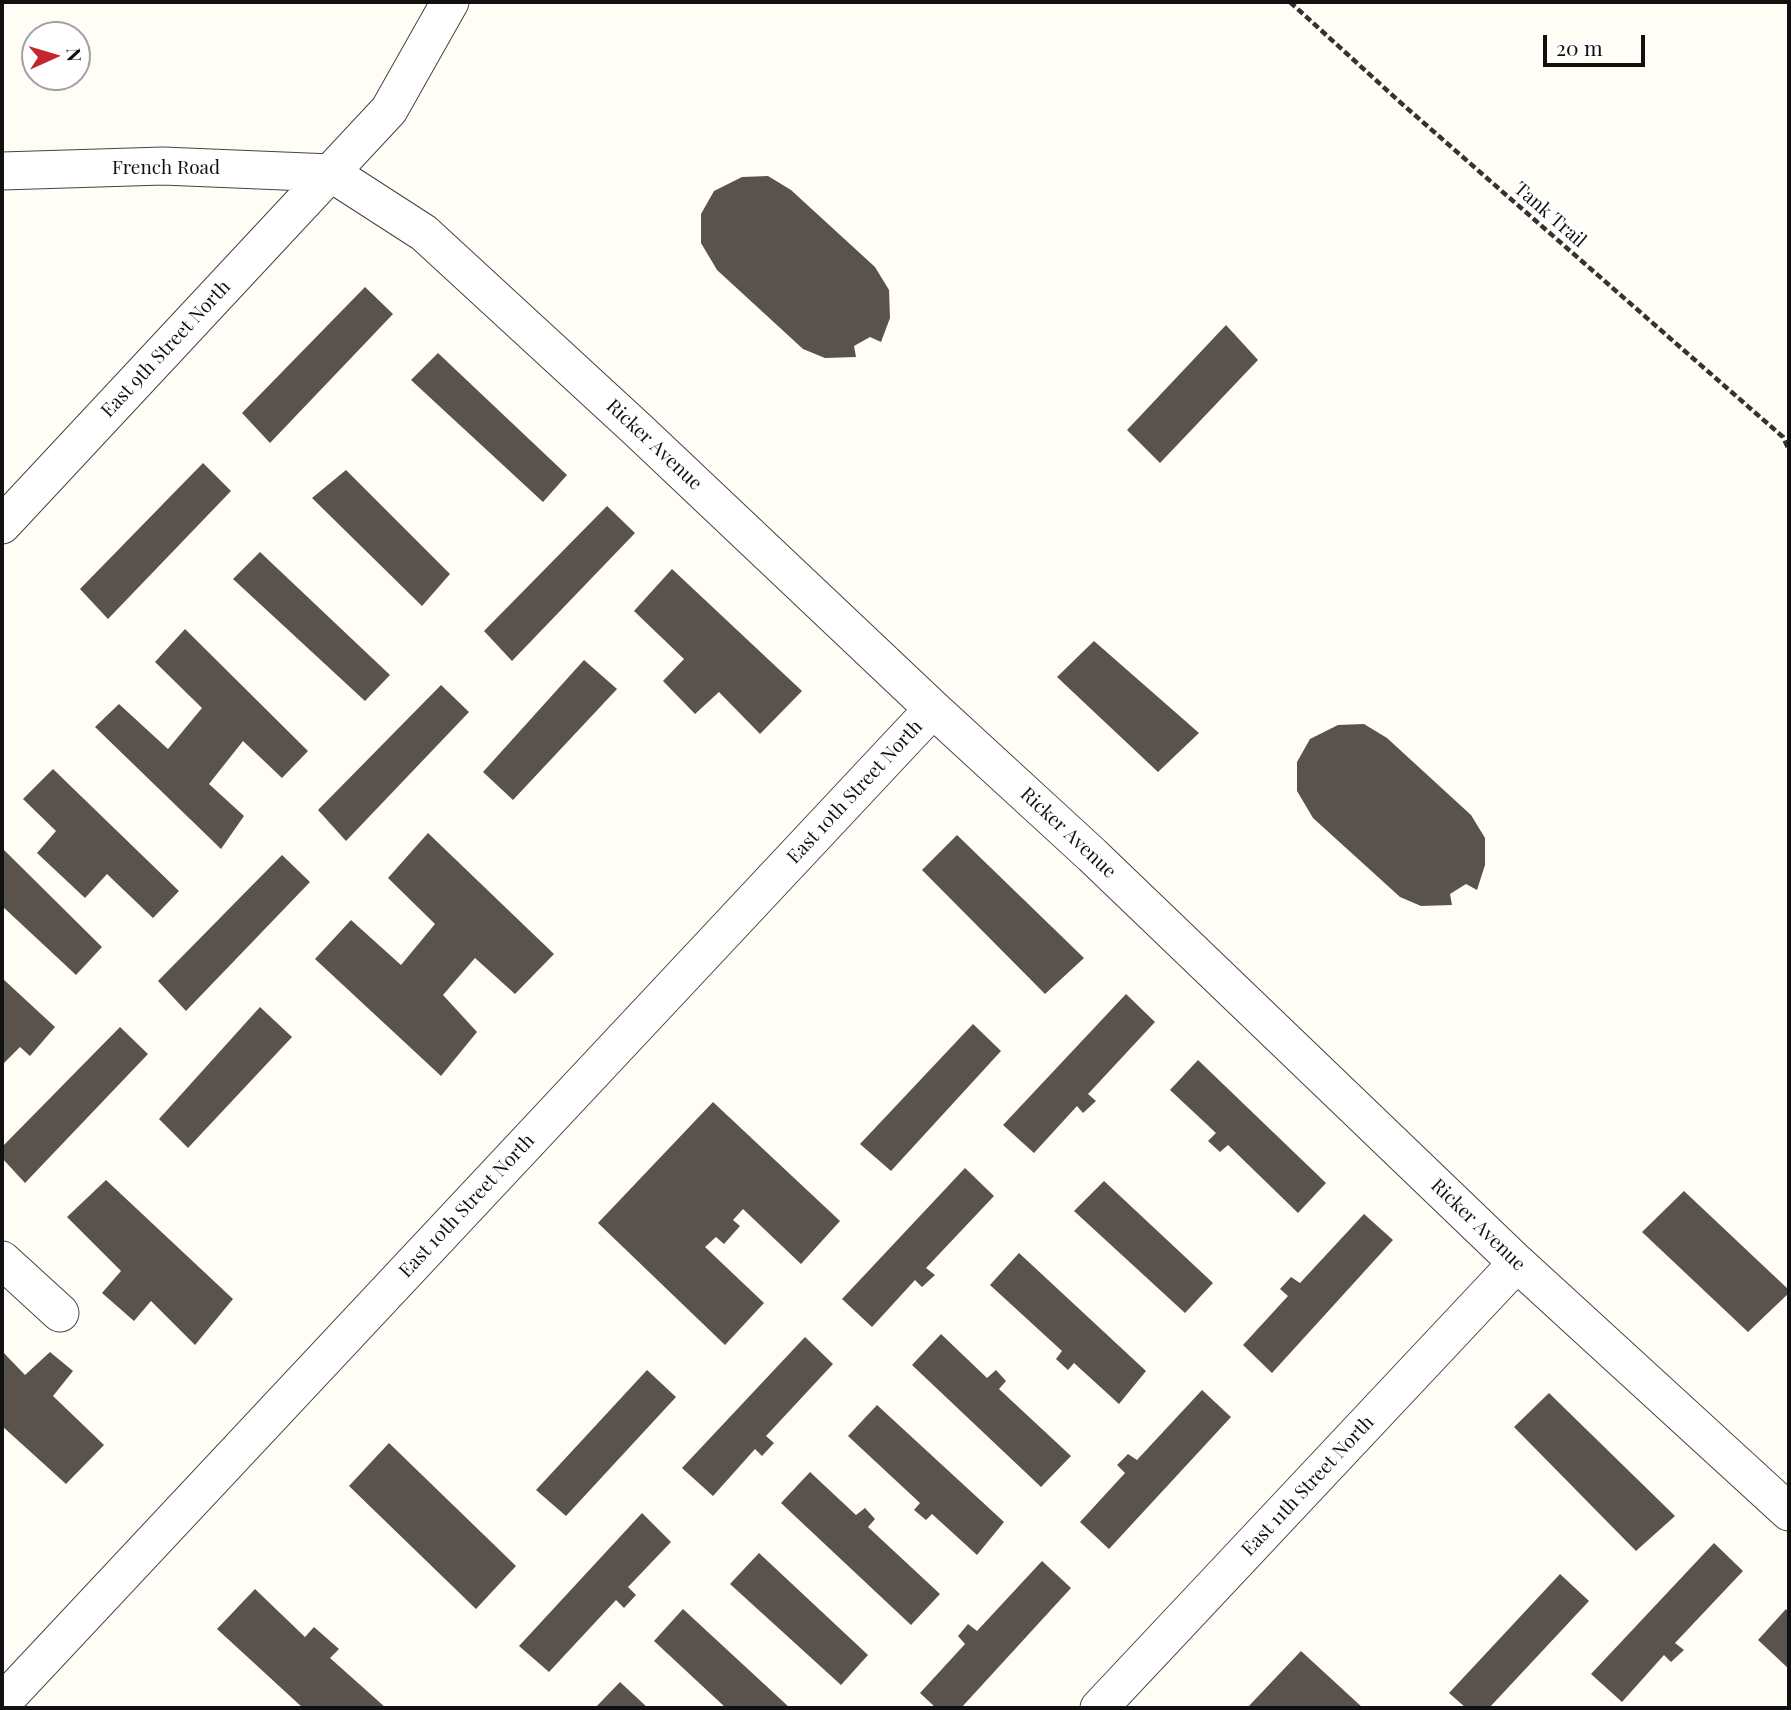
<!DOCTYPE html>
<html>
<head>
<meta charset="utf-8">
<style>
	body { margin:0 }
	#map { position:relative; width:1791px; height:1710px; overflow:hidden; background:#fffdf5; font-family:"Playfair Display",serif }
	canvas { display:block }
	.frame { position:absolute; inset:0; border:4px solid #111; pointer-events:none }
	.north { position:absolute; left:21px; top:21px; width:70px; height:70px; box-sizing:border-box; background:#fff; border:2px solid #a0a0a0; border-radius:50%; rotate:86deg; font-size:19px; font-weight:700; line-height:28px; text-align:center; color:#111 }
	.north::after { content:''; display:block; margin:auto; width:24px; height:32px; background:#c4262e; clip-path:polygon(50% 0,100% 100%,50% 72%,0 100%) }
	.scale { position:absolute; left:1543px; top:35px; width:102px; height:32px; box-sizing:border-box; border:4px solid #111; border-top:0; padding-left:9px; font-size:21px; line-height:24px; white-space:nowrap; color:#111; -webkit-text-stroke:5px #fff; paint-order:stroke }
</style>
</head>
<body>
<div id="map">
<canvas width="1791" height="1710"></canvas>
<div class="frame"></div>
<div class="north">N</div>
<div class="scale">20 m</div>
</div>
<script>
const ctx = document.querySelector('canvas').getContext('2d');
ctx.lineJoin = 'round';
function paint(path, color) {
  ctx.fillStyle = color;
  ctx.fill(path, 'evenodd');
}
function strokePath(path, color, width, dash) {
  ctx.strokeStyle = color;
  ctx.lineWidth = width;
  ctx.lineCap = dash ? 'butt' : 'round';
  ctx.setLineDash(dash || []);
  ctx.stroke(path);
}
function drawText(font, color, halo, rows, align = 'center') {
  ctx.font = font + ' "Playfair Display",serif';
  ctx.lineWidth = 7;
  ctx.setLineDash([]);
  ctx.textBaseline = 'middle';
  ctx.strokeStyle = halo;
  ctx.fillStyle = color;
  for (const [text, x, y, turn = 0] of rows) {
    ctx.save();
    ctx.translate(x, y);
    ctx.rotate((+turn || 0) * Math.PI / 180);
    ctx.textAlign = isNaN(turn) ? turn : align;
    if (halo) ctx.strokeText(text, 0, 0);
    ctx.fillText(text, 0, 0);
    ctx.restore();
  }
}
paint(new Path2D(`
	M 768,176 L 791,190 L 875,267 L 889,290 L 890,318 L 881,342 L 870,337 L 854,346 L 856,357 L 825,358 L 803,349 L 717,270 L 701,243 L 701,214 L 714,191 L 742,177 Z
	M 365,287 L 393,314 L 270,443 L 242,413 Z
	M 1226,325 L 1258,360 L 1160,463 L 1127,430 Z
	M 438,353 L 567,475 L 543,502 L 411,380 Z
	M 203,463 L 231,491 L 108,619 L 80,589 Z
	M 346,470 L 450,574 L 422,606 L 312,498 Z
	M 607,506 L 635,533 L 512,661 L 484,631 Z
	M 260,552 L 390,675 L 365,701 L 233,579 Z
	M 672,569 L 802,691 L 760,734 L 719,692 L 695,714 L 663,681 L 684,659 L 634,611 Z
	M 185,629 L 308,751 L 282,778 L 243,741 L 209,784 L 244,816 L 221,849 L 95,727 L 119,704 L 168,749 L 202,708 L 155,662 Z
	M 1094,641 L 1199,733 L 1158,772 L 1057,677 Z
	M 584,660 L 617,689 L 513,800 L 483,772 Z
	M 441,685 L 469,712 L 346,841 L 318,810 Z
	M 1364,724 L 1387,738 L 1471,815 L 1485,838 L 1485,865 L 1477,890 L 1466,884 L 1450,894 L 1452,905 L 1421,906 L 1400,897 L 1313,818 L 1297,791 L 1297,762 L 1310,739 L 1338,725 Z
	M 53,769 L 179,891 L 153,918 L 107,874 L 85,898 L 37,853 L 56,831 L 23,799 Z
	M 428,833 L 554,954 L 515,994 L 475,958 L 443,995 L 477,1032 L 441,1076 L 315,959 L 351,920 L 401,965 L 435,924 L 388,878 Z
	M 957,835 L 1084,958 L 1045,994 L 922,870 Z
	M 2,848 L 102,947 L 76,975 L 2,906 Z
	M 282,855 L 310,882 L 186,1011 L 158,981 Z
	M 2,978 L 55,1027 L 30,1056 L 20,1047 L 2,1065 Z
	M 1126,994 L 1155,1022 L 1088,1094 L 1096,1101 L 1083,1113 L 1077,1106 L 1034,1153 L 1003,1125 Z
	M 260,1007 L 292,1037 L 188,1148 L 159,1119 Z
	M 973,1024 L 1001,1051 L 891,1171 L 860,1144 Z
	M 120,1027 L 148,1054 L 25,1183 L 2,1158 L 2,1147 Z
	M 1198,1060 L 1326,1183 L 1298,1213 L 1228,1145 L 1220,1152 L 1208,1141 L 1216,1133 L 1170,1090 Z
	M 713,1102 L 840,1221 L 801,1264 L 743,1209 L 733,1220 L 740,1226 L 724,1244 L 716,1237 L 705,1247 L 764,1303 L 725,1345 L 598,1223 Z
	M 965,1168 L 994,1196 L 926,1268 L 935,1275 L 922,1287 L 915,1280 L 872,1327 L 842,1299 Z
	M 106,1180 L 233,1299 L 195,1345 L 151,1301 L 134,1321 L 102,1293 L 121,1271 L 67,1217 Z
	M 1104,1181 L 1213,1283 L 1185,1313 L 1074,1211 Z
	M 1684,1191 L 1789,1290 L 1789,1293 L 1748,1332 L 1642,1232 Z
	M 1364,1214 L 1393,1240 L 1272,1373 L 1243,1345 L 1288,1296 L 1280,1289 L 1291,1277 L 1300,1283 Z
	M 1019,1253 L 1146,1371 L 1119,1404 L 1074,1363 L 1068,1370 L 1056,1359 L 1062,1351 L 990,1285 Z
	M 941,1334 L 987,1378 L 996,1370 L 1006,1381 L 999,1389 L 1071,1456 L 1041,1487 L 912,1365 Z
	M 805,1337 L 833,1364 L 766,1436 L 774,1443 L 762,1456 L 755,1449 L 713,1496 L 682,1468 Z
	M 2,1351 L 25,1375 L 50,1352 L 73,1371 L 53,1396 L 104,1445 L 66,1484 L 2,1426 Z
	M 647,1370 L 676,1397 L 566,1516 L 536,1490 Z
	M 1202,1390 L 1231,1417 L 1109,1549 L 1080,1522 L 1125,1473 L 1117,1465 L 1128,1454 L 1137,1460 Z
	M 1549,1393 L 1675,1516 L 1636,1551 L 1514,1427 Z
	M 877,1405 L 1004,1522 L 977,1555 L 932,1514 L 926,1520 L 914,1510 L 920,1503 L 848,1436 Z
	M 389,1443 L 516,1566 L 476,1609 L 349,1486 Z
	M 810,1472 L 856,1515 L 865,1508 L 875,1519 L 868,1527 L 940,1594 L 911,1625 L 781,1503 Z
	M 642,1513 L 671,1542 L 628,1587 L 636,1595 L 624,1608 L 616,1600 L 549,1672 L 519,1646 Z
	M 1714,1543 L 1743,1571 L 1675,1643 L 1684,1650 L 1671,1662 L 1664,1655 L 1622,1702 L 1591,1674 Z
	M 759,1553 L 868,1655 L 841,1685 L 730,1584 Z
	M 1042,1561 L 1071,1588 L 961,1708 L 936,1708 L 920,1693 L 965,1644 L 958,1636 L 968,1624 L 977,1631 Z
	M 1560,1574 L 1589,1601 L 1489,1708 L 1466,1708 L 1449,1693 Z
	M 255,1589 L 305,1637 L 314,1627 L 339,1649 L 330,1658 L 386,1708 L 303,1708 L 217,1629 Z
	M 683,1609 L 790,1708 L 726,1708 L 654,1641 Z
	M 1786,1609 L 1789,1613 L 1789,1669 L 1758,1640 Z
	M 1301,1651 L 1363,1708 L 1247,1708 Z
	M 620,1682 L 648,1708 L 595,1708 Z`), '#5a524d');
const minor = new Path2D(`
	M 2,171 L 163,166 L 331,173
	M 331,173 L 424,233 L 638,430 L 933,709 L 1092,855 L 1517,1263 L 1789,1512
	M 2,525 L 389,110 L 450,2
	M 2,1260 L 60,1313
	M 2,1703 L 933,709
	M 1099,1708 L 1517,1263`);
strokePath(minor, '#444', 39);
strokePath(new Path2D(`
	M 1290,2 L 1401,103 L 1783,437 L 1789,450`), '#333', 4.5, [7, 3.5]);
strokePath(minor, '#fff', 37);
drawText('19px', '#111', '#fff', [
	["French Road",166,168],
	["Tank Trail",1550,215,41],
	["East 9th Street North",166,349,-47],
	["Ricker Avenue",654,445,43],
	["East 10th Street North",855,792,-47],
	["Ricker Avenue",1068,833,43],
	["East 10th Street North",467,1206,-47],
	["Ricker Avenue",1478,1225,44],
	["East 11th Street North",1308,1486,-47]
]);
</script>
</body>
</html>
